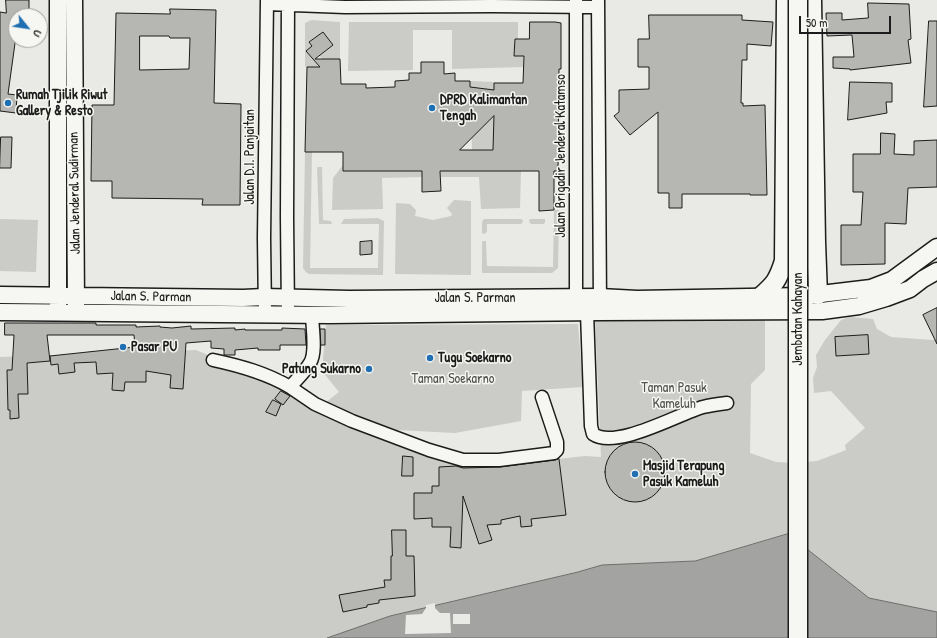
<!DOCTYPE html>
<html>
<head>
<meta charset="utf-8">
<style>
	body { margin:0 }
	#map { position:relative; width:937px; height:638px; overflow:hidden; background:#e9e9e5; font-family:"Patrick Hand",sans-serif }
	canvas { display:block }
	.north { position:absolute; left:8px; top:8px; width:40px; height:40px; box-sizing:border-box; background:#f6f6f2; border:1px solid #9f9f9c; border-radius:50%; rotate:120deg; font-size:11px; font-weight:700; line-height:16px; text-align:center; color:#1c1c1c }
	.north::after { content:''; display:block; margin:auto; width:14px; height:18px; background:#1f6fb2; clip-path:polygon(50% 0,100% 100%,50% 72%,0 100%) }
	.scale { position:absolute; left:799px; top:16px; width:92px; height:18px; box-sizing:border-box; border:2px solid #1c1c1c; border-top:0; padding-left:5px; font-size:12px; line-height:14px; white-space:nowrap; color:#1c1c1c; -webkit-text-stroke:3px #f6f6f2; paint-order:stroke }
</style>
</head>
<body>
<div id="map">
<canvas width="937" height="638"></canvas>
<div class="north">U</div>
<div class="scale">50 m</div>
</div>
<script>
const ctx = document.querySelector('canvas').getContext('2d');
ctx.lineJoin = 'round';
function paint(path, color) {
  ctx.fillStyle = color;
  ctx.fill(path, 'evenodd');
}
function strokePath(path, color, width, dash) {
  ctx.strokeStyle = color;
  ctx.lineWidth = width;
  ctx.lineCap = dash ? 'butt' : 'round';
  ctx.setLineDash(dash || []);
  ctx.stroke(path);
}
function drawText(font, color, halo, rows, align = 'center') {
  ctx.font = font + ' "Patrick Hand",sans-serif';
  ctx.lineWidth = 3;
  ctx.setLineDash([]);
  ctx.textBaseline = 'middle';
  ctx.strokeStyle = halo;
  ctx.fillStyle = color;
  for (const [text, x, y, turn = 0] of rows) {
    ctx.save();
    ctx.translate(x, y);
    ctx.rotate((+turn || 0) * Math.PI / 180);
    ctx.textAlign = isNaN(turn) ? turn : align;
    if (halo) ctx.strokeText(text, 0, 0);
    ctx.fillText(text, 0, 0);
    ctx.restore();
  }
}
paint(new Path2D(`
	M 311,20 L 340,22 L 340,59 L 323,59 L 319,56 L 333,45 L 323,32 L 309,42 L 312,46 L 306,51 L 319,66 L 330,67 L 305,67 L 305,23 Z
	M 349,22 L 518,22 L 518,39 L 515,40 L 514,55 L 524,56 L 523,67 L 452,69 L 452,30 L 413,30 L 413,70 L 348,71 Z
	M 470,81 L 494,82 L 494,140 L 521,149 L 472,150 Z
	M 305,152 L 312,152 L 310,268 L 378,268 L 379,224 L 341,224 L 344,219 L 378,218 L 384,221 L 383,275 L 309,274 L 306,272 L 303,268 Z
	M 343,165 L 347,171 L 422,171 L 422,177 L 382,178 L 383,209 L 332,210 L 333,178 Z
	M 317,167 L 322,167 L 323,220 L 331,221 L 332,224 L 319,224 Z
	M 521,170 L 520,208 L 481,209 L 479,177 L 441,177 L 441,171 Z
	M 454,200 L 471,201 L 471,275 L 395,274 L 396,203 L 410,204 L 416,210 L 415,216 L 433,220 L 451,216 L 452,214 L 447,208 Z
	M 554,210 L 559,210 L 558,268 L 552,273 L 482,273 L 482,242 L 483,241 L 486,241 L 487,266 L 553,267 Z
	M 0,219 L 38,220 L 36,272 L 0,271 Z
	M 484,219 L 522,219 L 523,222 L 521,224 L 487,224 L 487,232 L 484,234 L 482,233 L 482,222 Z
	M 530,219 L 545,219 L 545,222 L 544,224 L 531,224 L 529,221 Z
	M 850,317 L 873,319 L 877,329 L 891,337 L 933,340 L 937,338 L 937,612 L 869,598 L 788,534 L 695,561 L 602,565 L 578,572 L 390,616 L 327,638 L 0,638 L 0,357 L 196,350 L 253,374 L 406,448 L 485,467 L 585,456 L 601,457 L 595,320 L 765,319 L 765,370 L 751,384 L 750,453 L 776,462 L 794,463 L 817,461 L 846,450 L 845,445 L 865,428 L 831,391 L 814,393 L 813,378 L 817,367 L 816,355 L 825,340 L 841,320 Z
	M 578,324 L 583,387 L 522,391 L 521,421 L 455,433 L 397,430 L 325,403 L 339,392 L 322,371 L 326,325 Z`), '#cbcbc7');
const water = new Path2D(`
	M 788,534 L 869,598 L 937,612 L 937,638 L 327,638 L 390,616 L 578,572 L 602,565 L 695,561 Z`);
paint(water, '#a3a3a1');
strokePath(water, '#6d6d6c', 1);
paint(new Path2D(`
	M 435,603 L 435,608 L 440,613 L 450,613 L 451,633 L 405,634 L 406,615 L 422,614 L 426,608 L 426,605 Z
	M 453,614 L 470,614 L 470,624 L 453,624 Z`), '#e9e9e5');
const building = new Path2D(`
	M 6,0 L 29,0 L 29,16 L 16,16 L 16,36 L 8,94 L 17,95 L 16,113 L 0,111 L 0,12 L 6,13 Z
	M 868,3 L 909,4 L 911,39 L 908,40 L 911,63 L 850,70 L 850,69 L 833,68 L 833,57 L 854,57 L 852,35 L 827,36 L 826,13 L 842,13 L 842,20 L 868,18 Z
	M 170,9 L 216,10 L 214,103 L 241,104 L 240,205 L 202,205 L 203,199 L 112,198 L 112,181 L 91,181 L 92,105 L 114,105 L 116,13 L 170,14 ZM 140,36 L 169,36 L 170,38 L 190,38 L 189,69 L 140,70 Z
	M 649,15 L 742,15 L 742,20 L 773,22 L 771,46 L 747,44 L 747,60 L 742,60 L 741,103 L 743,103 L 743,106 L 765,105 L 767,195 L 750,195 L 750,194 L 682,194 L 682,208 L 669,208 L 669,193 L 658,193 L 658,112 L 630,135 L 614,116 L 619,112 L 619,90 L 649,89 L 649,67 L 638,67 L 638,39 L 649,39 Z
	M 929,21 L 937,21 L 937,106 L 924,107 Z
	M 530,22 L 555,22 L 561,23 L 561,69 L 559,69 L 558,171 L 554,171 L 554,210 L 539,211 L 539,171 L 440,171 L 441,191 L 422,192 L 422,171 L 343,171 L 343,152 L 305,152 L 307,67 L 320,67 L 306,51 L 312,46 L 309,42 L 323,32 L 333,45 L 315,59 L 340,59 L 341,84 L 366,84 L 366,88 L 395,87 L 395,81 L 409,80 L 409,73 L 421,73 L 421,62 L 444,62 L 444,74 L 455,73 L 455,81 L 470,81 L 470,87 L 494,90 L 494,83 L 523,83 L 524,56 L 514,56 L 515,39 L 529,39 ZM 494,116 L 493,150 L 460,150 Z
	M 850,82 L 892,83 L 892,102 L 886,102 L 887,113 L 848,120 Z
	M 881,133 L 895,134 L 894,154 L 914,155 L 914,141 L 937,140 L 937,187 L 908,188 L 906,224 L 885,223 L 885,264 L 841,265 L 841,225 L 861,225 L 863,192 L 853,192 L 853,154 L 880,154 Z
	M 1,137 L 12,137 L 11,168 L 0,168 Z
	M 372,241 L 372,254 L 360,255 L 360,242 Z
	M 937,308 L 937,344 L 923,315 Z
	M 5,323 L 96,323 L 96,325 L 136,325 L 136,327 L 160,326 L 160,327 L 172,328 L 191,326 L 191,329 L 235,328 L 235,330 L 245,329 L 245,330 L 282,330 L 282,328 L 305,329 L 306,345 L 280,345 L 280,350 L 258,350 L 258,348 L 235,350 L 235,355 L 224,355 L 224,349 L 211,348 L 211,341 L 186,343 L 183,389 L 170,388 L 171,375 L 146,371 L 146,382 L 125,382 L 124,391 L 112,390 L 113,373 L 97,374 L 96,362 L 74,363 L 75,372 L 59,374 L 58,364 L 51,365 L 50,356 L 135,347 L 134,335 L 47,335 L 50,361 L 27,363 L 28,394 L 18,394 L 19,418 L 10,419 L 10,410 L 8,410 L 7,370 L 12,370 L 14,335 L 5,335 Z
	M 320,329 L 325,329 L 325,345 L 321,345 Z
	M 868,335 L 869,354 L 836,356 L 835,337 Z
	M 281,391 L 290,396 L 283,405 L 275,399 Z
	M 273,400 L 281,404 L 276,416 L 266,412 Z
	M605 472a30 30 0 1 1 60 0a30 30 0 1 1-60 0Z
	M 403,456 L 413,457 L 413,476 L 402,476 Z
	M 559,459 L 566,515 L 531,519 L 532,526 L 521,527 L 520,516 L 501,520 L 501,524 L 487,525 L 492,540 L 479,544 L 463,496 L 461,548 L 450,547 L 451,527 L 432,527 L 432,518 L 414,519 L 414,493 L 432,493 L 432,486 L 439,486 L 439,467 L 456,466 L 463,468 L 500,467 L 555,460 Z
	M 392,530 L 406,530 L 406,556 L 414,556 L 415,596 L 379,600 L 379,603 L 367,605 L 367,607 L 343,612 L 339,595 L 385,587 L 384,580 L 391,580 L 391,556 L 392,556 Z`);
paint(building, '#b6b6b3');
strokePath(building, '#1c1c1c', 1);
const minor = new Path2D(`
	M 598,0 L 600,305
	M 267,4 L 345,7 L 492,6 L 597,7
	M 576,306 L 576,0
	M 587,312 L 591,426 L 593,434 C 616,450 678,414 703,407 C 711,405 719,404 727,403
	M 265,314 L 264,238 L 267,0
	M 288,314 L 287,217 L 288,0
	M 312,314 C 312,327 317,352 310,363 C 305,372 296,380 290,387 L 315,404 L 352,421 L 429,450 L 463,460 L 499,460 L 554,453 L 557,450 L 557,442 L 542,397
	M 213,360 C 241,366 266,373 290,387`);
const major = new Path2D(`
	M 58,0 L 58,305
	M 74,0 L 76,306
	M 0,295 L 243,298 L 264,297 L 349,299 L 600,297 L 637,299 L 804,296 L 871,288 L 892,280 L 937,247
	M 0,312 L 330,315 L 600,312 L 822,311 L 859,306 L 886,298 L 910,289 L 923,279 L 937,271`);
const highway = new Path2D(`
	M 812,0 L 816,242 L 818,295
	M 760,297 C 775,284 778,280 784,261 L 786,0`);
strokePath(minor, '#1c1c1c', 15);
strokePath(major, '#1c1c1c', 19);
strokePath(highway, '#1c1c1c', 21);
strokePath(minor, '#f6f6f2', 12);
strokePath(major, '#f6f6f2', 16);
strokePath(highway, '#f6f6f2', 18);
const highwayBridge = new Path2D(`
	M 798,638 L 798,0`);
strokePath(highwayBridge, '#1c1c1c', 21, []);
strokePath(highwayBridge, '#f6f6f2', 18);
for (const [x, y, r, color] of [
	[8,103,4,"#1f6fb2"],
	[432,108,4,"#1f6fb2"],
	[123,347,4,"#1f6fb2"],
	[430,358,4,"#1f6fb2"],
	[369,369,4,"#1f6fb2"],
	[635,474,4,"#1f6fb2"]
]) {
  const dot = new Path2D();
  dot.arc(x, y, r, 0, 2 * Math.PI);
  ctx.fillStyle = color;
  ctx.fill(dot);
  strokePath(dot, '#f6f6f2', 1.5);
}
drawText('bold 14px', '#1c1c1c', '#f6f6f2', [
	["Rumah Tjilik Riwut",16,95],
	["Gallery & Resto",16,111],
	["DPRD Kalimantan",440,100],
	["Tengah",440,116],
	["Pasar PU",131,347],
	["Tugu Soekarno",438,358],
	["Patung Sukarno",361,369,"right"],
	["Masjid Terapung",643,466],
	["Pasuk Kameluh",643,482]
], 'left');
drawText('14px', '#1c1c1c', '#f6f6f2', [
	["Jalan Brigadir Jenderal Katamso",561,156,-90],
	["Jalan D.I. Panjaitan",250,157,-90],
	["Jalan Jenderal Sudirman",75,193,-91],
	["Jalan S. Parman",151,297,1],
	["Jalan S. Parman",475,298],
	["Jembatan Kahayan",798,319,-90]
]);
drawText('14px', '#51514f', '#f6f6f2', [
	["Taman Soekarno",453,379],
	["Taman Pasuk",674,388],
	["Kameluh",674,404]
]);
</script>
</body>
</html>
